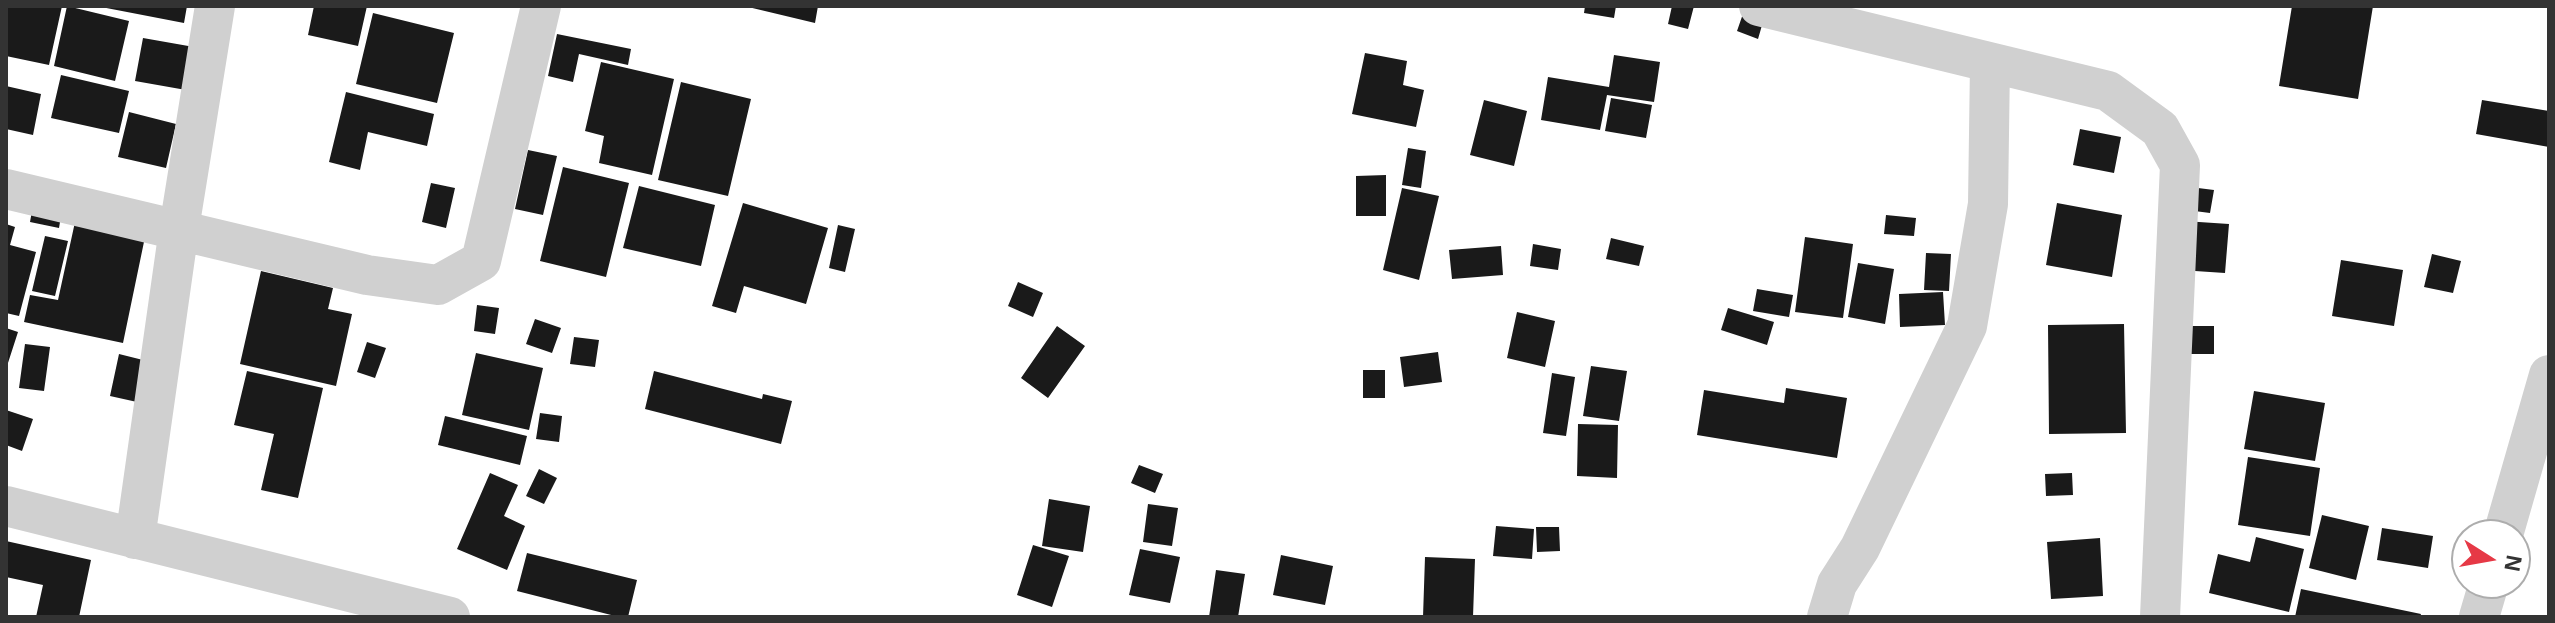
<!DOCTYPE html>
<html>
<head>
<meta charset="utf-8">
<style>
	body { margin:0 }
	#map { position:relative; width:2555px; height:623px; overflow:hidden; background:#fff; font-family:Helvetica,sans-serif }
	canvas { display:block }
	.frame { position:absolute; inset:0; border:8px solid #333; pointer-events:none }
	.north { position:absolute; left:2451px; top:519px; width:80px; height:80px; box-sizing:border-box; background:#fff; border:2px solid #adadad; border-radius:50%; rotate:101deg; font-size:22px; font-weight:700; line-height:32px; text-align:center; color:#333 }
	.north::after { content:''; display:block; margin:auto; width:28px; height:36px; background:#e63946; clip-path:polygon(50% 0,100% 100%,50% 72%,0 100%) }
</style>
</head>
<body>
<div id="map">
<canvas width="2555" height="623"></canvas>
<div class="frame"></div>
<div class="north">N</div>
</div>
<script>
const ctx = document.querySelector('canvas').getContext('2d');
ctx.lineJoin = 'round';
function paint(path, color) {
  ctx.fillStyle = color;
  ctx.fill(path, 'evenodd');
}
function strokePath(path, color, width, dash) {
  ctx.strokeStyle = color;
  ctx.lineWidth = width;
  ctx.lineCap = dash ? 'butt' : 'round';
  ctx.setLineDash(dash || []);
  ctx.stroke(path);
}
paint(new Path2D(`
	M 8,6 L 62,6 L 49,65 L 6,56 Z
	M 67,6 L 129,21 L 115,81 L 54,66 Z
	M 96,6 L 187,6 L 184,23 Z
	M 314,6 L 367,6 L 358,46 L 308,35 Z
	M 744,6 L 818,6 L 815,23 Z
	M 1585,6 L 1616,6 L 1614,18 L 1584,13 Z
	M 1672,6 L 1694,6 L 1688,29 L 1668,24 Z
	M 2292,6 L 2373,6 L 2358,99 L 2279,86 Z
	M 1745,8 L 1765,15 L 1758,39 L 1737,31 Z
	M 373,13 L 454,33 L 437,103 L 356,84 Z
	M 557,34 L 631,49 L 628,65 L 579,54 L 573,82 L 548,76 Z
	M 143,38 L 194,47 L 186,90 L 135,81 Z
	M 1365,53 L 1407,61 L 1403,85 L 1424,90 L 1416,127 L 1352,114 Z
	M 1614,55 L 1660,62 L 1654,102 L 1607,95 L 1600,130 L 1541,120 L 1548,77 L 1609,87 Z
	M 601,62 L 674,79 L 652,175 L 599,163 L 604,136 L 585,131 Z
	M 61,75 L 129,91 L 119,133 L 51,118 Z
	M 681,82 L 751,99 L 728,196 L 658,180 Z
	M 6,86 L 41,94 L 33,135 L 6,129 Z
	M 346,92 L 434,114 L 427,146 L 368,132 L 360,170 L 329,162 Z
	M 1611,98 L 1652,105 L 1646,138 L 1605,131 Z
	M 1484,100 L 1527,111 L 1514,166 L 1470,155 Z
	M 2482,100 L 2549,111 L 2549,147 L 2476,134 Z
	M 129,112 L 176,124 L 166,168 L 118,157 Z
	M 2080,129 L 2121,137 L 2114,173 L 2073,165 Z
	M 1408,148 L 1426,151 L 1421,188 L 1402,185 Z
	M 528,150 L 557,156 L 543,215 L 515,209 Z
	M 563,167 L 629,183 L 606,277 L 540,261 Z
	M 1386,175 L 1386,216 L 1356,216 L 1356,176 Z
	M 431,183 L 455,188 L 446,228 L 422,222 Z
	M 639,186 L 715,205 L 701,266 L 623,248 Z
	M 2182,186 L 2214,190 L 2210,213 L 2179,209 Z
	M 1402,188 L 1439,196 L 1419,280 L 1383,270 Z
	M 743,203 L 828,228 L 806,304 L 744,286 L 736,313 L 712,306 Z
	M 2057,203 L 2122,215 L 2112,277 L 2046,265 Z
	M 33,205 L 62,210 L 59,228 L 30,222 Z
	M 1886,215 L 1916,218 L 1914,236 L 1884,234 Z
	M 2184,221 L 2229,224 L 2225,273 L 2180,270 Z
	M 75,222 L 145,237 L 123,343 L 24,322 L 30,295 L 58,300 Z
	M 6,224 L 15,227 L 10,245 L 36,252 L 19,316 L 6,313 Z
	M 838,225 L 855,229 L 845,272 L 829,268 Z
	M 45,236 L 68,241 L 55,296 L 32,291 Z
	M 1805,237 L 1853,244 L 1843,318 L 1795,312 Z
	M 1611,238 L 1644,246 L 1639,266 L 1606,259 Z
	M 1533,244 L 1561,249 L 1558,270 L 1530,266 Z
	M 1501,246 L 1503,275 L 1452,279 L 1449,250 Z
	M 1926,253 L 1951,254 L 1949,291 L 1924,290 Z
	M 2432,254 L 2461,261 L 2453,293 L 2424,287 Z
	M 2341,260 L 2403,270 L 2394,326 L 2332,316 Z
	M 1858,263 L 1894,269 L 1885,324 L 1848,317 Z
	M 261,271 L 333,288 L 328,309 L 352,314 L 336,386 L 240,364 Z
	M 1018,282 L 1043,293 L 1033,317 L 1008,306 Z
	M 1757,289 L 1793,295 L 1789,317 L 1753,311 Z
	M 1943,292 L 1945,325 L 1900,327 L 1899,294 Z
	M 477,305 L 499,308 L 495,334 L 474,331 Z
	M 1728,308 L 1774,322 L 1767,345 L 1721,330 Z
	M 1517,312 L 1555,321 L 1545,367 L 1507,358 Z
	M 535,319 L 561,328 L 552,353 L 526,344 Z
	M 2124,324 L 2126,433 L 2049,434 L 2048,325 Z
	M 1057,326 L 1085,346 L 1048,398 L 1021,378 Z
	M 2179,326 L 2214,326 L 2214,354 L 2179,354 Z
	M 6,328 L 18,332 L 7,366 L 6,366 Z
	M 574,337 L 599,340 L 595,367 L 570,364 Z
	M 367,342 L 386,348 L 375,378 L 357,372 Z
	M 25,344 L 50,347 L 44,391 L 19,388 Z
	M 1438,352 L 1442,382 L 1404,387 L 1400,357 Z
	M 476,353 L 543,368 L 529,430 L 462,415 Z
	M 119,354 L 147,361 L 137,402 L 110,396 Z
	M 1591,366 L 1627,371 L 1619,421 L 1583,416 Z
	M 1363,370 L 1385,370 L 1385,398 L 1363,398 Z
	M 247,371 L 323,388 L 298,498 L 261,490 L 274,434 L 234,425 Z
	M 654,371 L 762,399 L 763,394 L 792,401 L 781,444 L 645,409 Z
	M 1552,373 L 1575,377 L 1566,436 L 1543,433 Z
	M 1786,388 L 1847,398 L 1837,458 L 1697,435 L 1704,390 L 1784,403 Z
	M 2254,391 L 2325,403 L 2315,461 L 2244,449 Z
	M 6,410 L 33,419 L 22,451 L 6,445 Z
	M 540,413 L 562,416 L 559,442 L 536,439 Z
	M 445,416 L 527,436 L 520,465 L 438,445 Z
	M 1578,424 L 1618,425 L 1617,478 L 1577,476 Z
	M 2248,457 L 2320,468 L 2310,536 L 2238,525 Z
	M 1139,465 L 1163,474 L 1155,493 L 1131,483 Z
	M 539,469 L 557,478 L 544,504 L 526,496 Z
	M 490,473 L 518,485 L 504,516 L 525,526 L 507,570 L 457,549 Z
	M 2072,473 L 2073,495 L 2046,496 L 2045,474 Z
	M 1049,499 L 1090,506 L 1083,552 L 1042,546 Z
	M 1148,504 L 1178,508 L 1172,546 L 1143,542 Z
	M 2322,515 L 2369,526 L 2356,580 L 2309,568 Z
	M 1496,526 L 1534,529 L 1532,559 L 1493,556 Z
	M 1536,527 L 1559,527 L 1560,551 L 1537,552 Z
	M 2382,528 L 2433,536 L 2428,568 L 2377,560 Z
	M 2256,537 L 2304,549 L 2289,612 L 2209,593 L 2218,554 L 2250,562 Z
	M 2100,538 L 2103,596 L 2051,599 L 2047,542 Z
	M 6,541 L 91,560 L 79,617 L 36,617 L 43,585 L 6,577 Z
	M 1033,545 L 1069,556 L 1052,607 L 1017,595 Z
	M 1140,549 L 1180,557 L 1170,603 L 1129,595 Z
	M 527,553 L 637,580 L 628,617 L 619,617 L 517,591 Z
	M 1281,555 L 1333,566 L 1325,605 L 1273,595 Z
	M 1425,557 L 1475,559 L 1473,617 L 1423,617 Z
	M 1216,570 L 1245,574 L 1238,617 L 1209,617 Z
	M 2301,589 L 2421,614 L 2420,617 L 2295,617 Z`), '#1a1a1a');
strokePath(new Path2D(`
	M 1759,6 L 2108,91 L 2160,129 L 2180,165 L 2160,617
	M 6,189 L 367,275 L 438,285 L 481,261 L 541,6
	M 6,506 L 450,617
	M 2503,535 L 2549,375
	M 135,539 L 179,229 L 215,6
	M 1827,617 L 1837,584 L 1860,548 L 1967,326 L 1988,204 L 1990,63
	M 2479,617 L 2489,583`), '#d0d0d0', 40);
</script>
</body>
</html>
